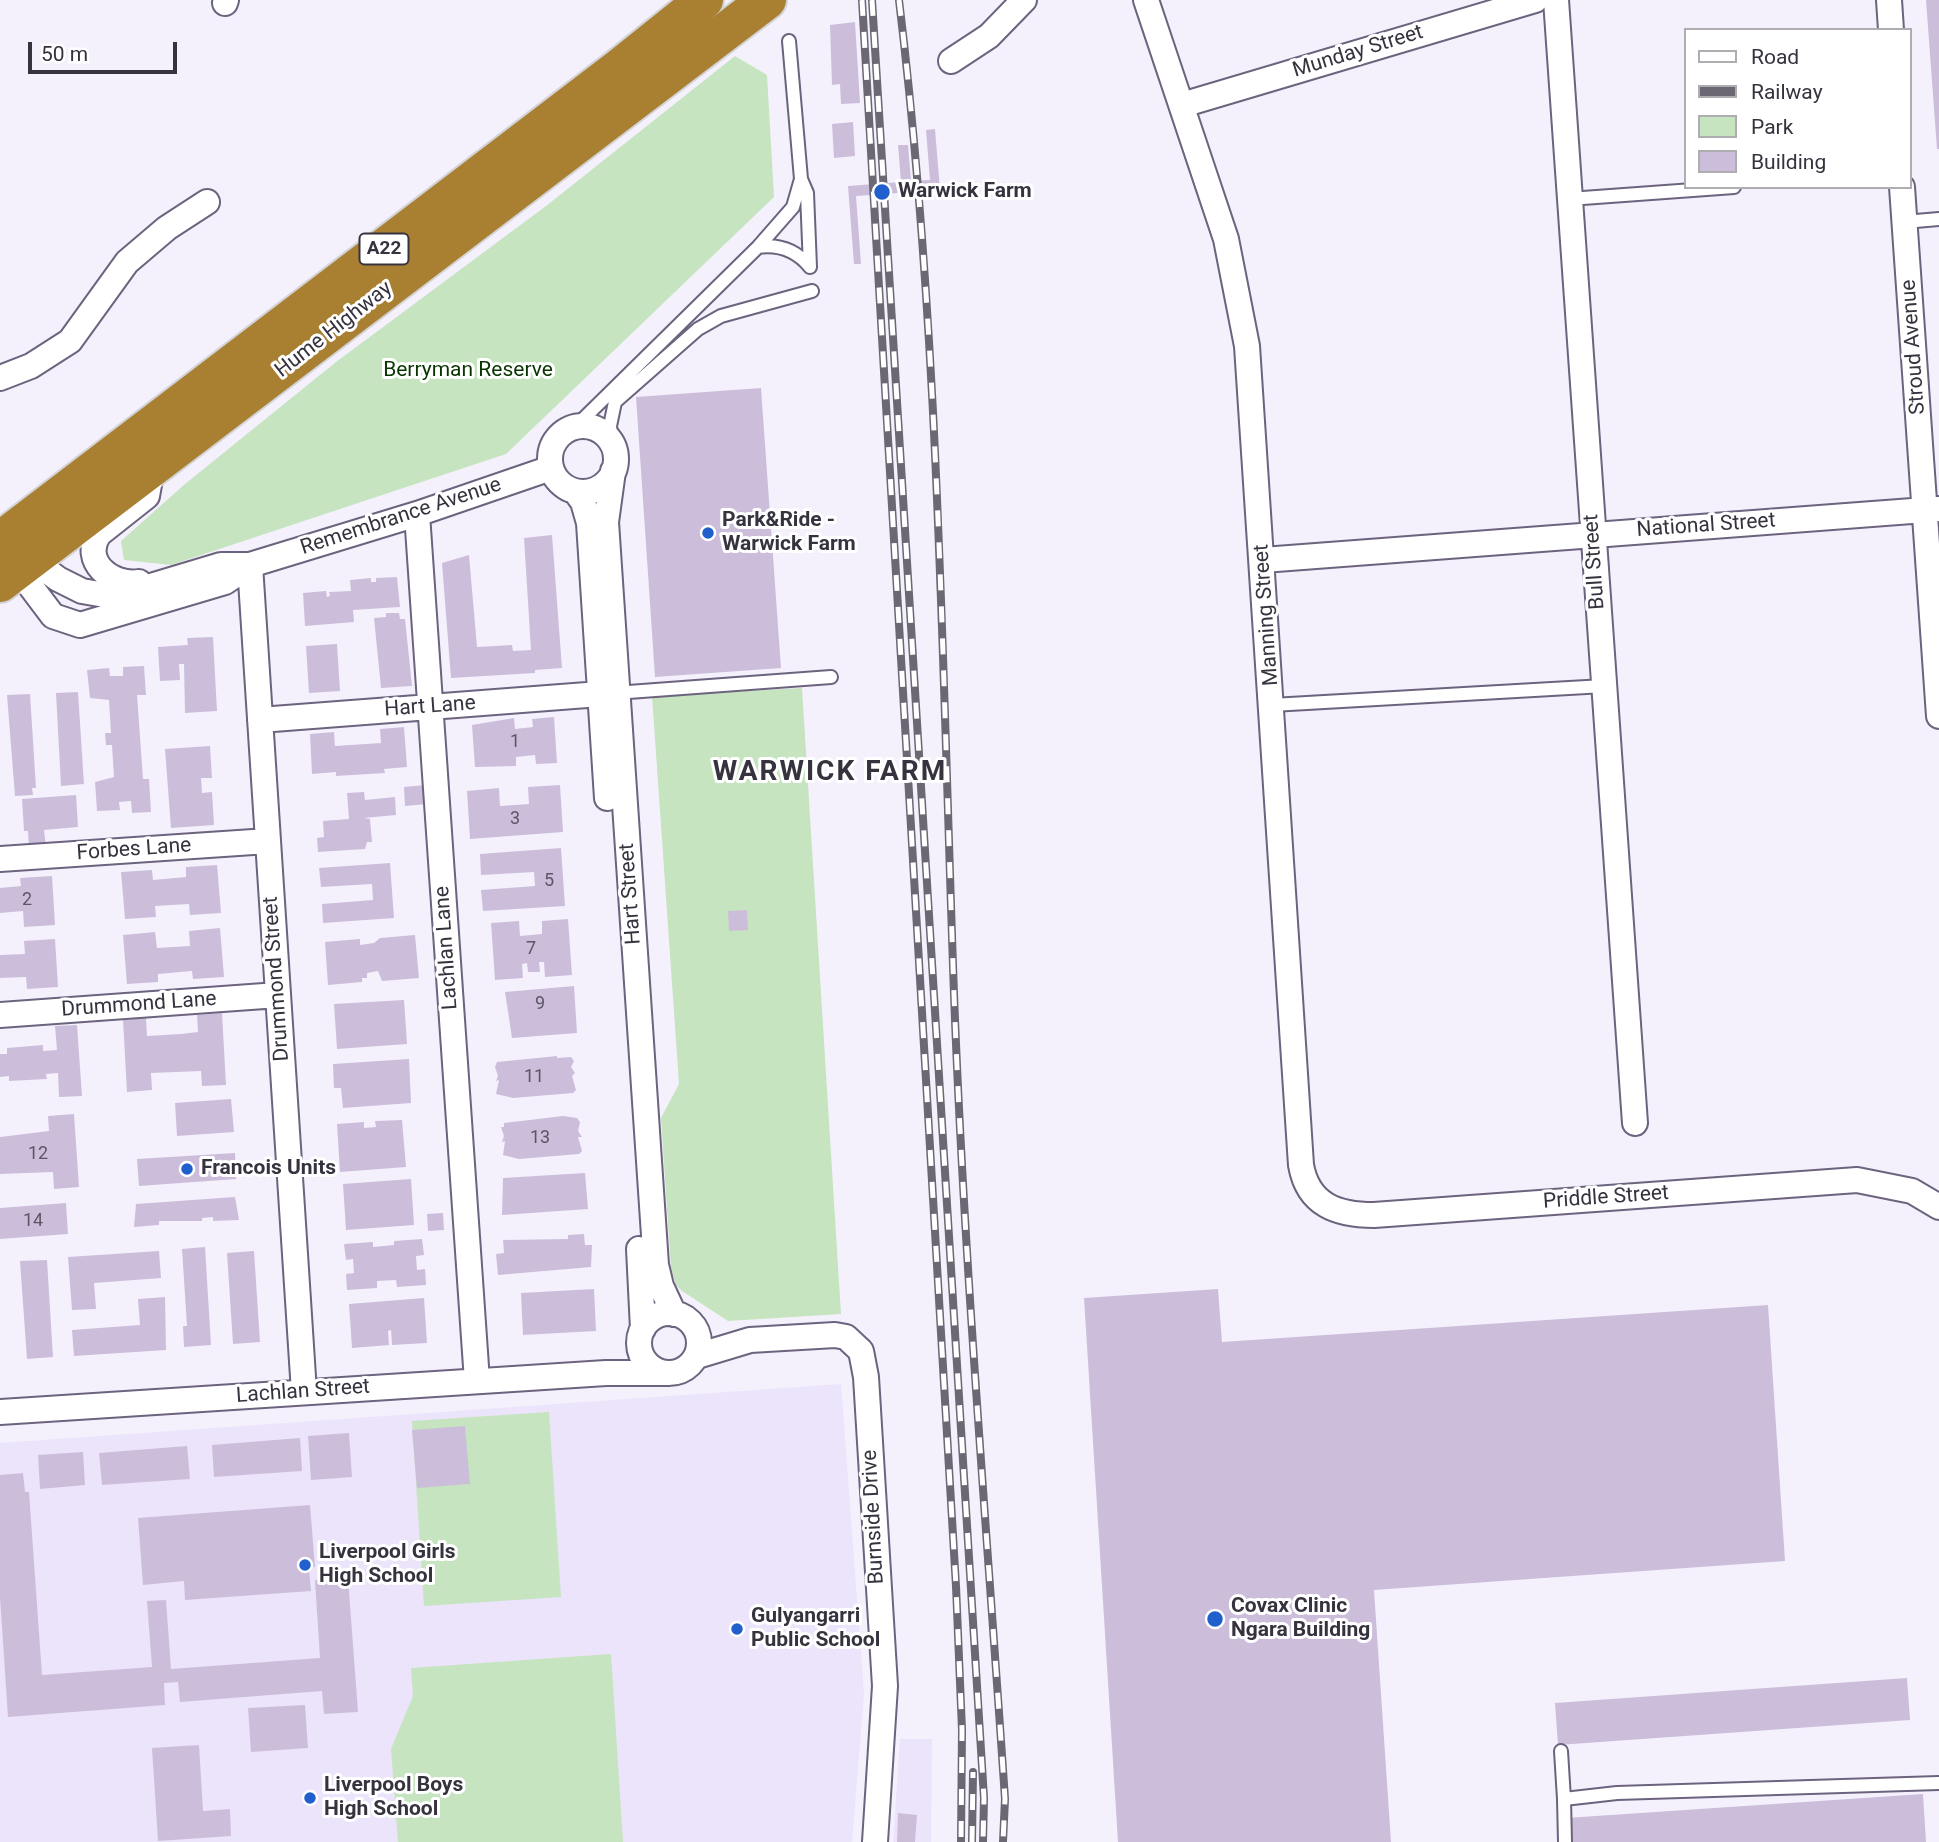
<!DOCTYPE html>
<html>
<head>
<meta charset="utf-8">
<style>
	body { margin:0 }
	#map { position:relative; width:1939px; height:1842px; overflow:hidden; background:#f4f1fd; font-family:Roboto,sans-serif }
	canvas { display:block }
	.legend { position:absolute; left:1684px; top:28px; width:228px; height:161px; box-sizing:border-box; background:#fff; border:2px solid #afadb2; margin:0; padding:9px 12px; list-style:none; font-size:21px; color:#36323e }
	.legend li { display:flex; align-items:center; gap:14px; height:35px }
	.legend b { width:35px; border:2px solid #afadb2 }
	.scale { position:absolute; left:28px; top:42px; width:149px; height:32px; box-sizing:border-box; border:4px solid #36323e; border-top:0; padding-left:9px; font-size:21px; line-height:24px; white-space:nowrap; color:#36323e; -webkit-text-stroke:5px #fff; paint-order:stroke }
</style>
</head>
<body>
<div id="map">
<canvas width="1939" height="1842"></canvas>
<ul class="legend">
<li><b style="height:9px;background:#fff"></b>Road</li>
<li><b style="height:9px;background:#6b6773"></b>Railway</li>
<li><b style="height:19px;background:#c6e4bf"></b>Park</li>
<li><b style="height:19px;background:#ccbedb"></b>Building</li>
</ul>
<div class="scale">50 m</div>
</div>
<script>
const ctx = document.querySelector('canvas').getContext('2d');
ctx.lineJoin = 'round';
function paint(path, color) {
  ctx.fillStyle = color;
  ctx.fill(path, 'evenodd');
}
function strokePath(path, color, width, dash) {
  ctx.strokeStyle = color;
  ctx.lineWidth = width;
  ctx.lineCap = dash ? 'butt' : 'round';
  ctx.setLineDash(dash || []);
  ctx.stroke(path);
}
function drawText(font, color, halo, rows, align = 'center') {
  ctx.font = font + ' Roboto,sans-serif';
  ctx.lineWidth = 6;
  ctx.setLineDash([]);
  ctx.textBaseline = 'middle';
  ctx.strokeStyle = halo;
  ctx.fillStyle = color;
  for (const [text, x, y, turn = 0] of rows) {
    ctx.save();
    ctx.translate(x, y);
    ctx.rotate((+turn || 0) * Math.PI / 180);
    ctx.textAlign = isNaN(turn) ? turn : align;
    if (halo) ctx.strokeText(text, 0, 0);
    ctx.fillText(text, 0, 0);
    ctx.restore();
  }
}
paint(new Path2D(`
	M 841,1384 L 864,1694 L 852,1842 L 0,1842 L 0,1443 Z
	M 900,1739 L 932,1739 L 931,1842 L 893,1842 Z`), '#ebe4fb');
paint(new Path2D(`
	M 735,56 L 767,75 L 774,197 L 506,454 L 171,565 L 124,560 L 121,541 L 185,484 L 336,362 L 546,206 Z
	M 802,688 L 841,1314 L 728,1321 L 682,1291 L 676,1285 L 671,1268 L 661,1118 L 679,1084 L 652,696 Z
	M 549,1412 L 561,1597 L 424,1606 L 412,1421 Z
	M 611,1654 L 623,1842 L 398,1842 L 391,1749 L 413,1696 L 411,1668 Z`), '#c6e4bf');
paint(new Path2D(`
	M 1926,0 L 1939,0 L 1939,149 L 1937,149 Z
	M 855,22 L 860,103 L 841,104 L 840,84 L 832,85 L 830,25 Z
	M 853,122 L 855,156 L 834,158 L 832,124 Z
	M 935,129 L 940,190 L 856,196 L 861,264 L 854,264 L 848,186 L 901,182 L 898,145 L 908,145 L 911,181 L 930,180 L 926,130 Z
	M 761,388 L 781,668 L 655,677 L 636,397 Z
	M 552,535 L 562,668 L 535,670 L 535,673 L 451,678 L 442,563 L 469,555 L 477,647 L 512,645 L 513,651 L 531,650 L 524,538 Z
	M 397,577 L 400,607 L 353,610 L 354,622 L 305,626 L 303,593 L 326,591 L 327,597 L 330,596 L 329,592 L 351,591 L 350,580 L 371,578 L 371,582 L 376,582 L 376,578 Z
	M 386,613 L 399,613 L 400,619 L 405,619 L 412,686 L 381,688 L 374,618 L 386,617 Z
	M 213,637 L 217,711 L 185,713 L 184,664 L 179,664 L 180,680 L 160,681 L 158,647 L 188,645 L 187,638 Z
	M 337,644 L 340,691 L 309,693 L 306,646 Z
	M 144,666 L 146,695 L 137,695 L 143,779 L 149,779 L 151,812 L 132,813 L 131,801 L 119,802 L 120,810 L 97,811 L 95,782 L 114,777 L 112,745 L 106,745 L 105,733 L 111,733 L 109,700 L 90,698 L 87,670 L 109,668 L 110,676 L 123,676 L 123,667 Z
	M 78,692 L 84,784 L 61,786 L 56,693 Z
	M 30,694 L 36,788 L 32,788 L 33,795 L 15,796 L 7,695 Z
	M 554,717 L 557,763 L 536,764 L 535,755 L 516,757 L 516,766 L 475,767 L 472,725 L 514,718 L 515,729 L 533,727 L 532,719 Z
	M 404,727 L 407,767 L 384,769 L 385,773 L 336,776 L 336,772 L 312,774 L 310,734 L 334,732 L 335,746 L 381,743 L 380,729 Z
	M 210,746 L 212,778 L 201,778 L 202,793 L 212,792 L 214,825 L 171,828 L 165,749 Z
	M 426,785 L 427,804 L 405,806 L 404,787 Z
	M 560,785 L 563,832 L 470,839 L 467,791 L 499,788 L 500,806 L 529,804 L 528,787 Z
	M 364,792 L 365,800 L 395,797 L 396,815 L 364,818 L 370,819 L 372,842 L 367,842 L 365,849 L 318,852 L 317,838 L 324,837 L 323,821 L 349,819 L 347,793 Z
	M 76,795 L 78,827 L 44,830 L 46,848 L 29,849 L 28,831 L 24,831 L 22,799 Z
	M 561,848 L 565,906 L 483,911 L 481,890 L 535,886 L 534,872 L 481,875 L 480,854 Z
	M 390,863 L 394,918 L 323,923 L 322,904 L 373,900 L 372,884 L 321,887 L 319,868 Z
	M 217,865 L 221,913 L 190,915 L 189,904 L 155,906 L 156,917 L 125,919 L 121,872 L 152,870 L 153,880 L 186,877 L 186,867 Z
	M 52,876 L 55,925 L 24,927 L 23,911 L 0,913 L 0,888 L 21,886 L 20,878 Z
	M 747,910 L 748,930 L 729,931 L 728,911 Z
	M 568,919 L 572,975 L 545,977 L 544,962 L 539,962 L 540,972 L 528,972 L 527,963 L 522,964 L 523,978 L 495,980 L 491,923 L 519,921 L 520,936 L 542,934 L 542,921 Z
	M 220,928 L 224,977 L 193,979 L 192,971 L 158,974 L 158,982 L 127,984 L 123,935 L 155,932 L 157,948 L 190,946 L 189,931 Z
	M 415,935 L 419,978 L 382,981 L 378,971 L 367,973 L 367,978 L 362,978 L 362,982 L 328,985 L 325,942 L 360,939 L 360,945 L 374,943 L 380,938 Z
	M 55,939 L 58,987 L 27,989 L 26,977 L 0,978 L 0,955 L 25,954 L 24,941 Z
	M 574,986 L 577,1033 L 512,1038 L 505,992 Z
	M 404,1000 L 407,1044 L 337,1049 L 334,1004 Z
	M 222,1013 L 226,1085 L 202,1086 L 201,1071 L 151,1073 L 152,1090 L 127,1092 L 123,1020 L 146,1018 L 147,1036 L 181,1034 L 198,1032 L 197,1015 Z
	M 77,1025 L 82,1096 L 59,1097 L 58,1073 L 46,1074 L 47,1079 L 9,1081 L 9,1076 L 0,1077 L 0,1054 L 7,1054 L 7,1048 L 43,1045 L 43,1051 L 57,1050 L 55,1026 Z
	M 557,1056 L 557,1058 L 571,1057 L 574,1061 L 571,1067 L 575,1073 L 572,1076 L 576,1090 L 573,1093 L 513,1098 L 496,1094 L 499,1080 L 496,1081 L 498,1076 L 495,1067 L 497,1062 Z
	M 409,1059 L 411,1103 L 343,1108 L 341,1088 L 334,1088 L 333,1064 Z
	M 231,1099 L 234,1132 L 177,1136 L 175,1103 Z
	M 74,1114 L 79,1187 L 54,1189 L 53,1172 L 0,1174 L 0,1137 L 49,1131 L 48,1116 Z
	M 563,1116 L 577,1118 L 580,1122 L 578,1131 L 582,1137 L 578,1137 L 582,1151 L 579,1154 L 519,1159 L 503,1155 L 505,1141 L 502,1142 L 504,1136 L 501,1127 L 504,1127 L 504,1123 Z
	M 402,1120 L 406,1167 L 340,1172 L 337,1124 L 364,1122 L 364,1128 L 376,1127 L 375,1121 Z
	M 235,1153 L 236,1179 L 139,1186 L 137,1159 Z
	M 585,1173 L 588,1209 L 502,1215 L 503,1178 Z
	M 411,1179 L 414,1225 L 346,1230 L 343,1184 Z
	M 235,1197 L 239,1220 L 213,1221 L 213,1217 L 202,1218 L 202,1221 L 159,1221 L 159,1225 L 134,1227 L 136,1204 Z
	M 66,1203 L 68,1234 L 0,1239 L 0,1208 Z
	M 443,1213 L 444,1230 L 428,1231 L 427,1214 Z
	M 584,1234 L 585,1245 L 592,1245 L 591,1267 L 498,1275 L 496,1254 L 504,1253 L 503,1240 L 568,1239 L 568,1235 Z
	M 422,1239 L 424,1255 L 416,1256 L 417,1270 L 425,1269 L 426,1285 L 397,1287 L 396,1280 L 377,1281 L 377,1288 L 347,1290 L 346,1274 L 354,1273 L 353,1259 L 346,1260 L 344,1244 L 373,1242 L 373,1247 L 394,1245 L 394,1241 Z
	M 205,1247 L 211,1345 L 184,1347 L 183,1326 L 187,1326 L 182,1249 Z
	M 159,1251 L 161,1278 L 94,1283 L 96,1309 L 72,1310 L 68,1257 Z
	M 254,1251 L 260,1342 L 233,1344 L 227,1253 Z
	M 47,1260 L 53,1357 L 27,1359 L 20,1261 Z
	M 594,1289 L 596,1331 L 523,1335 L 521,1293 Z
	M 1218,1289 L 1222,1342 L 1768,1305 L 1785,1561 L 1374,1590 L 1391,1842 L 1118,1842 L 1084,1298 Z
	M 165,1297 L 166,1350 L 74,1356 L 72,1330 L 140,1325 L 138,1299 Z
	M 424,1298 L 427,1343 L 392,1345 L 391,1330 L 388,1331 L 389,1345 L 352,1348 L 349,1304 Z
	M 465,1426 L 470,1484 L 417,1488 L 412,1430 Z
	M 349,1433 L 352,1477 L 311,1480 L 308,1436 Z
	M 300,1438 L 302,1471 L 214,1477 L 212,1445 Z
	M 187,1446 L 190,1479 L 102,1485 L 99,1453 Z
	M 83,1452 L 85,1485 L 40,1489 L 38,1455 Z
	M 23,1473 L 25,1492 L 29,1492 L 42,1675 L 152,1667 L 147,1601 L 166,1600 L 171,1669 L 320,1658 L 315,1580 L 348,1578 L 358,1712 L 324,1714 L 322,1691 L 180,1702 L 178,1682 L 164,1683 L 165,1705 L 8,1717 L 0,1597 L 0,1475 Z
	M 310,1505 L 315,1567 L 309,1568 L 311,1591 L 185,1600 L 184,1581 L 143,1585 L 138,1518 Z
	M 1907,1678 L 1910,1720 L 1558,1745 L 1555,1703 Z
	M 305,1705 L 308,1748 L 251,1752 L 248,1708 Z
	M 199,1745 L 203,1811 L 230,1809 L 231,1836 L 158,1841 L 152,1748 Z
	M 1923,1794 L 1926,1842 L 1567,1842 L 1566,1818 Z
	M 898,1813 L 917,1815 L 915,1842 L 897,1842 Z`), '#ccbedb');
const lane = new Path2D(`
	M 789,41 L 801,179 L 807,193 L 810,267
	M 1569,199 L 1734,187
	M 1904,222 L 1939,219
	M 758,247 C 780,244 797,251 810,267
	M 575,427 L 758,247 L 793,207 L 801,179
	M 612,444 L 610,426 L 615,402 L 698,329 L 721,316 L 812,291
	M 615,693 L 831,677
	M 1272,705 L 1604,686
	M 1561,1751 L 1564,1799
	M 1565,1842 L 1564,1799 L 1617,1793 L 1939,1783`);
const street = new Path2D(`
	M 1146,0 L 1226,239 L 1247,346 L 1301,1165 C 1308,1205 1337,1215 1374,1215 L 1857,1180 L 1912,1191 L 1939,1207
	M 1556,0 L 1635,1123
	M 1889,0 L 1891,30
	M 225,3 L 226,0
	M 951,61 L 989,36 L 1024,0
	M 1182,105 L 1535,0
	M 1902,187 L 1939,716
	M 0,378 L 31,366 L 70,341 L 127,262 L 167,228 L 207,202
	M550 459a33 33 0 1 1 66 0a33 33 0 1 1-66 0Z
	M 613,471 L 606,522 L 656,1265 L 661,1286 L 674,1314
	M 575,491 L 583,502 L 589,523 L 607,798
	M 417,514 L 477,1381
	M 23,553 L 58,579 L 82,591 L 105,595 L 131,592 L 221,565 L 250,565 L 417,514 L 551,468
	M 10,559 L 53,616 L 80,625 L 225,582 L 250,565
	M 1263,560 L 1939,509
	M 250,565 L 304,1392
	M 139,582 C 111,586 81,561 99,534 L 147,496 L 152,468
	M 260,720 L 600,694
	M 0,859 L 268,841
	M 0,1015 L 278,995
	M 639,1249 L 643,1329
	M639 1343a30 30 0 1 1 60 0a30 30 0 1 1-60 0Z
	M 697,1356 L 750,1340 L 835,1335 L 846,1337 L 861,1351 L 866,1377 L 885,1686 L 875,1842
	M 0,1412 L 606,1373 L 666,1373`);
const highway = new Path2D(`
	M 0,541 L 619,68 L 704,0
	M 0,583 L 767,0`);
strokePath(lane, '#6c637e', 16);
strokePath(street, '#6c637e', 28);
strokePath(highway, '#d3d2d5', 42);
strokePath(lane, '#fff', 12);
strokePath(street, '#fff', 24);
strokePath(highway, '#a98032', 38);
const rail = new Path2D(`
	M 862,0 L 956,1586 L 962,1730 L 961,1842
	M 872,0 L 984,1798 L 983,1842
	M 899,0 C 939,330 942,662 954,994 C 964,1263 987,1531 1005,1799 L 1003,1842
	M 972,1842 L 973,1772`);
strokePath(rail, '#6b6773', 8);
strokePath(rail, '#fff', 5, [16]);
for (const [x, y, r, color] of [
	[882,192,9,"#2160cc"],
	[708,533,7,"#2160cc"],
	[187,1169,7,"#2160cc"],
	[305,1565,7,"#2160cc"],
	[1215,1619,9,"#2160cc"],
	[737,1629,7,"#2160cc"],
	[310,1798,7,"#2160cc"]
]) {
  const dot = new Path2D();
  dot.arc(x, y, r, 0, 2 * Math.PI);
  ctx.fillStyle = color;
  ctx.fill(dot);
  strokePath(dot, '#fff', 2.5);
}
drawText('18px', '#5c5565', null, [
	["1",515,742],
	["3",515,819],
	["5",549,881],
	["2",27,900],
	["7",531,949],
	["9",540,1004],
	["11",534,1077],
	["13",540,1138],
	["12",38,1154],
	["14",33,1221]
]);
for (const [x, y, w] of [
	[384,249,49]
]) {
  const box = new Path2D();
  box.roundRect(x - w / 2, y - 15.5, w, 31, 5);
  ctx.fillStyle = '#fff';
  ctx.fill(box);
  strokePath(box, '#36323e', 2);
}
drawText('bold 19px', '#36323e', null, [
	["A22",384,249]
]);
drawText('21px', '#36323e', '#fff', [
	["Munday Street",1358,52,-17],
	["Hume Highway",334,330,-38],
	["Stroud Avenue",1914,347,-94],
	["Remembrance Avenue",401,517,-18],
	["National Street",1706,526,-4],
	["Bull Street",1595,562,-94],
	["Manning Street",1267,615,-94],
	["Hart Lane",430,707,-4],
	["Forbes Lane",134,850,-4],
	["Hart Street",631,894,-94],
	["Lachlan Lane",447,948,-94],
	["Drummond Street",277,979,-94],
	["Drummond Lane",139,1005,-4],
	["Priddle Street",1606,1198,-4],
	["Lachlan Street",303,1392,-4],
	["Burnside Drive",874,1517,-93]
]);
drawText('bold 21px', '#36323e', '#fff', [
	["Warwick Farm",898,192],
	["Park&Ride -",722,521],
	["Warwick Farm",722,545],
	["Francois Units",201,1169],
	["Liverpool Girls",319,1553],
	["High School",319,1577],
	["Covax Clinic",1231,1607],
	["Ngara Building",1231,1631],
	["Gulyangarri",751,1617],
	["Public School",751,1641],
	["Liverpool Boys",324,1786],
	["High School",324,1810]
], 'left');
drawText('21px', '#093500', '#fff', [
	["Berryman Reserve",468,371]
]);
ctx.letterSpacing = '2px';
drawText('bold 28px', '#36323e', '#fff', [
	["WARWICK FARM",830,773]
]);
ctx.letterSpacing = '0px';
</script>
</body>
</html>
